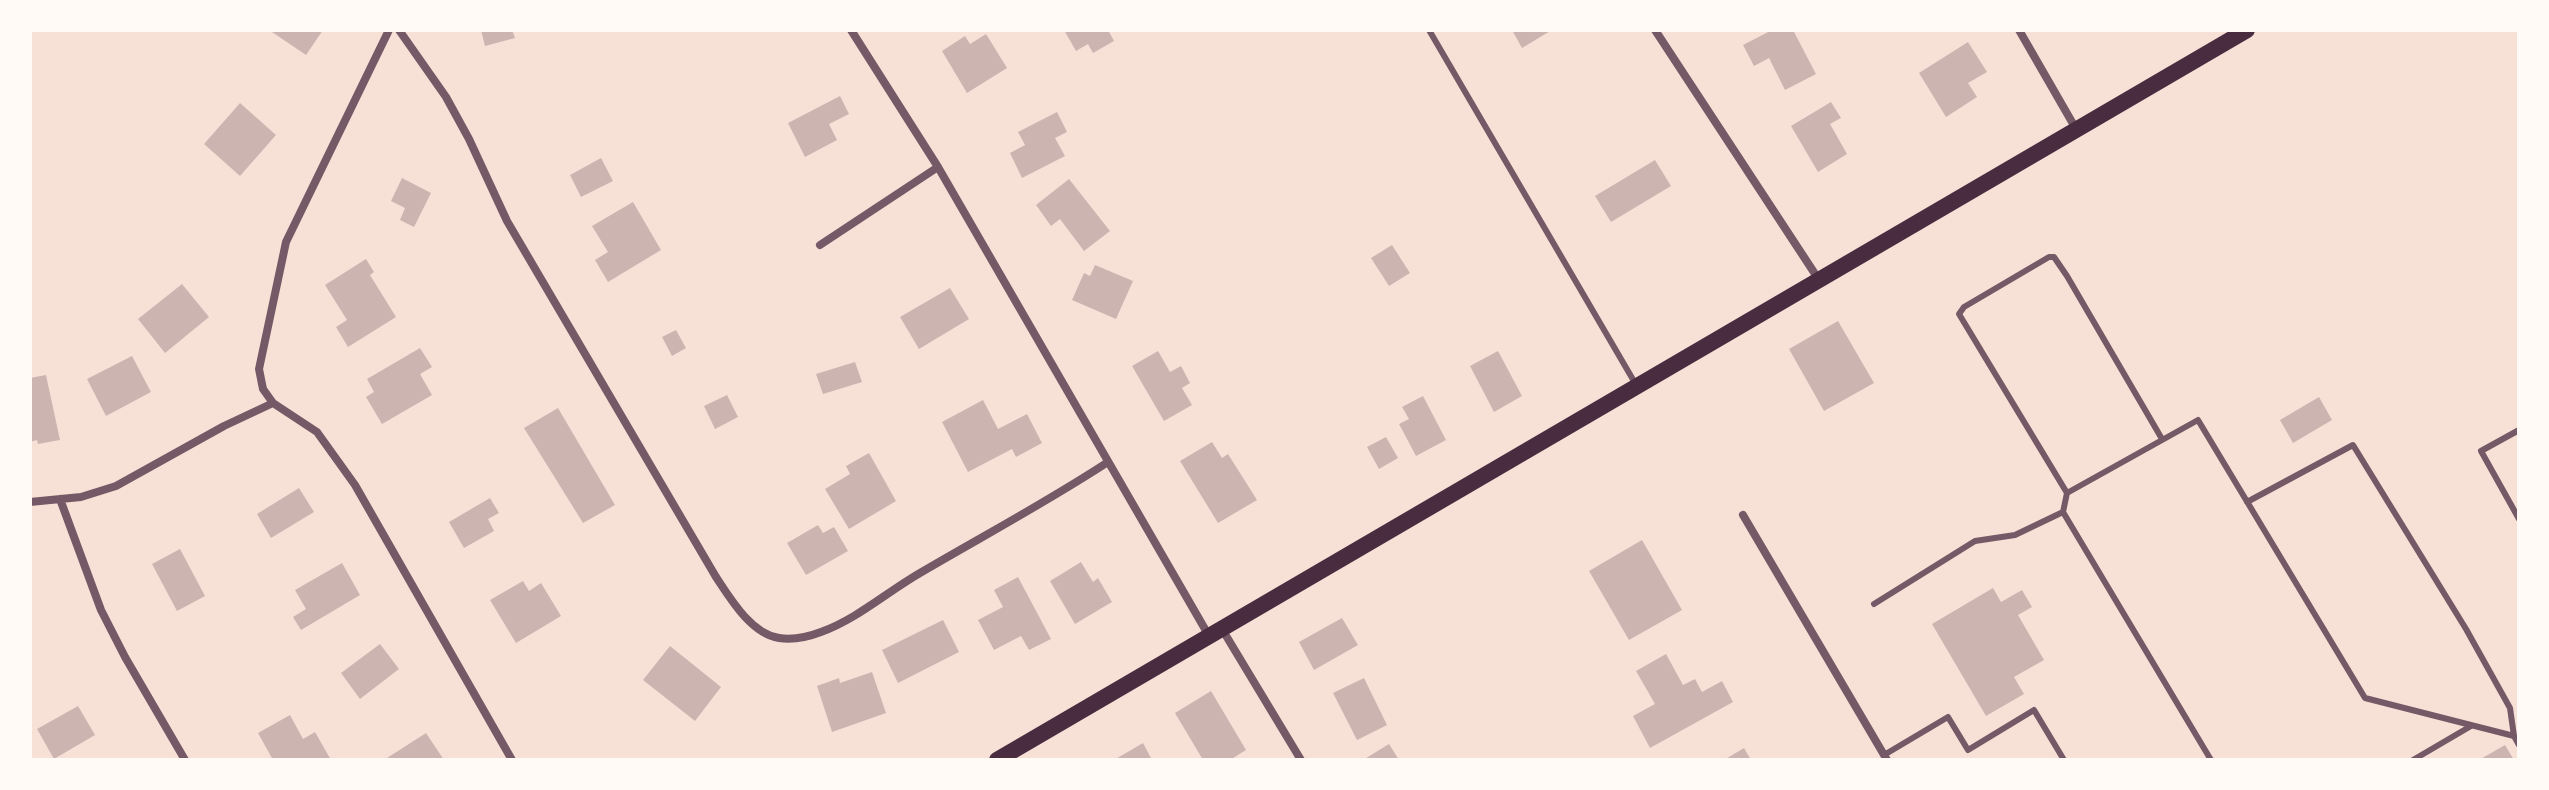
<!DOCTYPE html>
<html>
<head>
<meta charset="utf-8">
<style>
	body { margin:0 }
	#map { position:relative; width:2549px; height:790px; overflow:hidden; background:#f7e1d7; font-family:Signika,sans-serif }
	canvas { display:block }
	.frame { position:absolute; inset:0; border:32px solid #fffaf5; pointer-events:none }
</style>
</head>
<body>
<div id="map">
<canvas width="2549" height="790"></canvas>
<div class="frame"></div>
</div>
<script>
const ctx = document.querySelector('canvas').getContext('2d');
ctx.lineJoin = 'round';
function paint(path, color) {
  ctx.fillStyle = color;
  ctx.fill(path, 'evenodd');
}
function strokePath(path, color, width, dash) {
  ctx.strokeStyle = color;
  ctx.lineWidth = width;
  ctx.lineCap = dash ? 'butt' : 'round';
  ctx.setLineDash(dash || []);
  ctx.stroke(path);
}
paint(new Path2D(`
	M 269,30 L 323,30 L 306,55 Z
	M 481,30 L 512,30 L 515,38 L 485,46 Z
	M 1064,30 L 1108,30 L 1114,41 L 1093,53 L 1088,44 L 1076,51 Z
	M 1512,30 L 1552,30 L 1522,48 Z
	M 1772,30 L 1793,30 L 1816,74 L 1785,90 L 1769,58 L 1754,66 L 1743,45 Z
	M 986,34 L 1007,68 L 967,93 L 942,51 L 965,36 L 970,44 Z
	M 1968,42 L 1987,72 L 1968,83 L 1977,97 L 1946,117 L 1919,73 Z
	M 840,96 L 849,114 L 829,124 L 837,140 L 805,157 L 788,123 Z
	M 1831,102 L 1841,118 L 1830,124 L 1847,154 L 1818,172 L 1791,126 Z
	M 240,103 L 276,135 L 240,176 L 204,144 Z
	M 1057,112 L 1067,132 L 1055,138 L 1065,156 L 1022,178 L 1010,153 L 1025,145 L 1018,132 Z
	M 601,158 L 613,181 L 581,197 L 570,175 Z
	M 1655,160 L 1671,186 L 1611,222 L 1595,196 Z
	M 402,178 L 431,193 L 414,227 L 400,220 L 405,208 L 391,201 Z
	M 1069,179 L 1110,231 L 1084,251 L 1060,219 L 1051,226 L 1036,205 Z
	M 633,202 L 661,250 L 608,282 L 595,260 L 608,252 L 592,226 Z
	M 1392,245 L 1410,273 L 1389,286 L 1371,258 Z
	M 366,259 L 374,272 L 370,275 L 396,317 L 348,347 L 336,327 L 347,320 L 325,285 Z
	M 1095,265 L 1133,281 L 1116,319 L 1072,300 L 1084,273 L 1090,276 Z
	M 182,284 L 209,317 L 165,353 L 138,319 Z
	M 950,288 L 969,319 L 919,349 L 900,317 Z
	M 1838,321 L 1874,383 L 1824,411 L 1789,349 Z
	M 676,330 L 686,348 L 672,356 L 662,337 Z
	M 420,348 L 432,367 L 420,374 L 432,395 L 382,424 L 366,397 L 374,392 L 367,379 Z
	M 1158,351 L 1170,372 L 1181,366 L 1190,383 L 1182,388 L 1192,405 L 1164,421 L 1132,366 Z
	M 1498,351 L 1522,396 L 1494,412 L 1470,366 Z
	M 132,356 L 151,392 L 106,416 L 87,379 Z
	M 855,362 L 862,382 L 823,394 L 816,374 Z
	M 46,375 L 60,440 L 38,444 L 37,440 L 30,442 L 30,378 Z
	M 727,395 L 738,417 L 715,429 L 704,406 Z
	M 1423,396 L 1446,440 L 1416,456 L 1399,424 L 1409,419 L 1402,407 Z
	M 2319,397 L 2332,420 L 2293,443 L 2280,420 Z
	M 983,400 L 998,429 L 1027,414 L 1042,443 L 1016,457 L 1012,449 L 968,472 L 942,422 Z
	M 558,408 L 615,505 L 583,523 L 524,428 Z
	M 1386,437 L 1398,458 L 1379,469 L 1367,447 Z
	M 1212,442 L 1222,458 L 1228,454 L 1257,500 L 1218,523 L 1180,461 Z
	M 869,453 L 896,501 L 849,529 L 825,489 L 850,474 L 846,466 Z
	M 299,488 L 314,512 L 271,538 L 257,514 Z
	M 490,498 L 499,513 L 488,519 L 494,531 L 464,548 L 449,522 Z
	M 818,525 L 823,533 L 834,527 L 848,551 L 806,575 L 787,543 Z
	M 1642,540 L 1682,610 L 1629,640 L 1589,571 Z
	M 180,549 L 205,596 L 177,611 L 152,564 Z
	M 1081,562 L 1093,582 L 1098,578 L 1112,602 L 1075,624 L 1050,581 Z
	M 342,563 L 360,595 L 301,630 L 293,617 L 306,609 L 295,590 Z
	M 1018,577 L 1051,639 L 1029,650 L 1021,636 L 994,650 L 978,620 L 1003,607 L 994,590 Z
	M 523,581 L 529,591 L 541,583 L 561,616 L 516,643 L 490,600 Z
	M 1993,588 L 2001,602 L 2022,590 L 2032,607 L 2018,615 L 2044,660 L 2014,677 L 2024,694 L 1986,716 L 1932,624 Z
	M 1342,618 L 1358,645 L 1314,670 L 1299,642 Z
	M 943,620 L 959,652 L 898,683 L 882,650 Z
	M 380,644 L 399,669 L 360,699 L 341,673 Z
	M 670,646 L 721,687 L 695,721 L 643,680 Z
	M 1666,654 L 1683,685 L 1695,679 L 1702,692 L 1722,681 L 1733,702 L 1650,748 L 1633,716 L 1655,704 L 1636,671 Z
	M 872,672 L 886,713 L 832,732 L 817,686 L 839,678 L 840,683 Z
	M 1364,678 L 1387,725 L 1357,740 L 1333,693 Z
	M 1211,691 L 1246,750 L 1230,760 L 1203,760 L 1175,713 Z
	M 78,706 L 95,735 L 54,759 L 37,729 Z
	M 290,715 L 303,739 L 315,732 L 331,760 L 273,760 L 258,733 Z
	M 426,733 L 444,760 L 389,760 L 387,758 Z
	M 1143,743 L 1152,760 L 1114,760 Z
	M 1389,744 L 1399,760 L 1363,760 Z
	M 2505,745 L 2514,760 L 2479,760 Z
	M 1744,748 L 1751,760 L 1724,760 Z`), '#ccb4b1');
strokePath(new Path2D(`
	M 1429,30 L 1635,383
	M 2519,430 L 2481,451 L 2519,519
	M 2067,493 L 1959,314 L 1964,307 L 2049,257 L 2054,257 L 2067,276 L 2162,439
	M 2247,502 L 2353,445 L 2466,629 L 2510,708 L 2514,736
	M 1874,604 L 1975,541 L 2015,535 L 2063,512
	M 1884,755 L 1948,717 L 1968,750 L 2034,710 L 2064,760
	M 2211,760 L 2063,512 L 2067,493 L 2198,420 L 2365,698 L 2514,736 L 2519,745
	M 2413,760 L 2471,726`), '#755966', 6);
strokePath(new Path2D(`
	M 389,30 L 286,242 L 259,369 L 263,389 L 273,403 L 317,432 L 355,485 L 512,760
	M 399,30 L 446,97 L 469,139 L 507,221 L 716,577 C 730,598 751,634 779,638 C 793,640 808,637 821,632 C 857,619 887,592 920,573 C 983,536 1047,502 1108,462
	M 851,30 L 938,167 L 1209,636
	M 1655,30 L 1819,280
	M 2019,30 L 2076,129
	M 820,245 L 938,167
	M 60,499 L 101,610 L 125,657 L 185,760
	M 30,502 L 81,497 L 116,486 L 224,426 L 273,403
	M 1743,515 L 1887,760
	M 1222,629 L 1301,760`), '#755966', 8);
strokePath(new Path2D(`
	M 997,760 L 2247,30`), '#4a2c40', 16);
</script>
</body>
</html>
